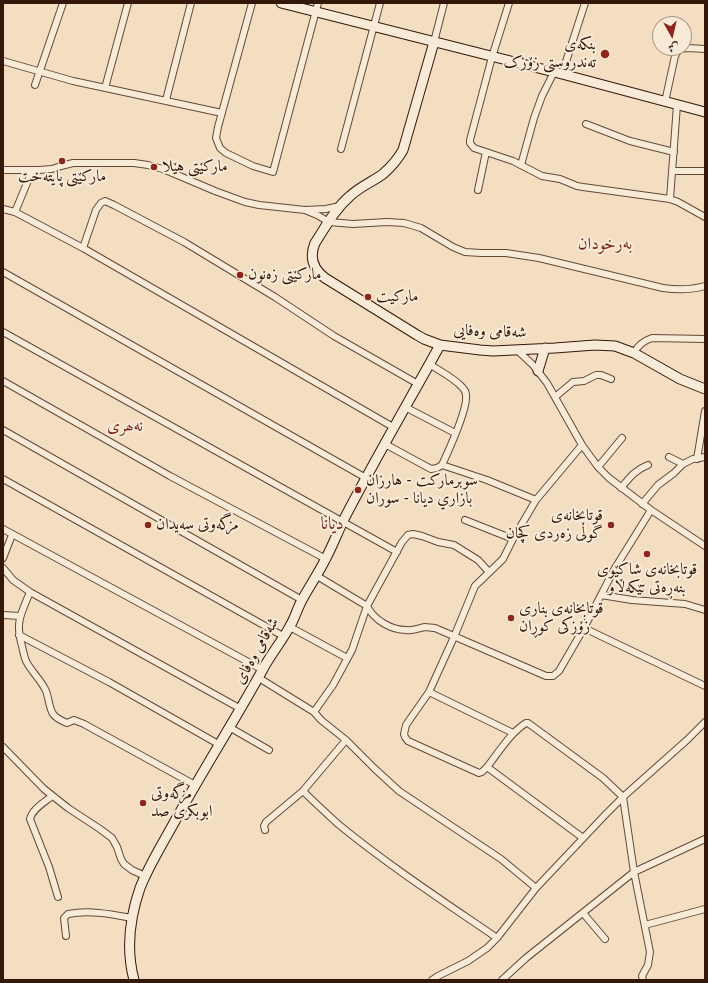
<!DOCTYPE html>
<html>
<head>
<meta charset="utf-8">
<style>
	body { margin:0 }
	#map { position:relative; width:708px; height:983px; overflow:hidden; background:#f3dec1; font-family:"IM FELL Great Primer",Amiri,serif }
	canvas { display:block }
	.frame { position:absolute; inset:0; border:4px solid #331709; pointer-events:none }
	.north { position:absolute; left:652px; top:16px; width:40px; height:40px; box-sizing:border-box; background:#f7ead7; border:1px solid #a99685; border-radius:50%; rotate:172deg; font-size:11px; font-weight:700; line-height:16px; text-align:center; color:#331709 }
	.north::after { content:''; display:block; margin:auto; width:14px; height:18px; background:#8f2418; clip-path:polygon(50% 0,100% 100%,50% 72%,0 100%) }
</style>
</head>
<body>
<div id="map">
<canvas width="708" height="983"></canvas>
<div class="frame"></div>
<div class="north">ش</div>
</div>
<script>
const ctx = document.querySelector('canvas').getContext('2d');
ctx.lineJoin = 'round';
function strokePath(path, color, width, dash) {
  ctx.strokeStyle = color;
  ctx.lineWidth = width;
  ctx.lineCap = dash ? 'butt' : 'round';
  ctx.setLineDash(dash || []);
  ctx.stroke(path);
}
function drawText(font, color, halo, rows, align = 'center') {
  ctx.font = font + ' "IM FELL Great Primer",Amiri,serif';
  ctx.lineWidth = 4;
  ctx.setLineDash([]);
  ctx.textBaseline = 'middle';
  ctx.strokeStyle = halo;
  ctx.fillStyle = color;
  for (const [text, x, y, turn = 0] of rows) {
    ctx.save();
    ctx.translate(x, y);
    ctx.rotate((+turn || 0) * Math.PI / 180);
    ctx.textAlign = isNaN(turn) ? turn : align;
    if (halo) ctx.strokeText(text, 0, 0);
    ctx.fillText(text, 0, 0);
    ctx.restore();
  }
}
const street = new Path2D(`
	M 252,3 L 218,127 L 216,138 L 220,148 L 226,153 L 253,166 L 273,172 L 318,3
	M 509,3 L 492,57 L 470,140 L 470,143 L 474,148 L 513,161 L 542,176 L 560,179 L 577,186 L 583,187 L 670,199 L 678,202 L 705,217
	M 434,42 L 444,3
	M 3,61 L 73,81 L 222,113
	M 562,74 L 585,3
	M 35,85 L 63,3
	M 105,88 L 128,3
	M 166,100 L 191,3
	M 665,102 L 675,56 L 679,49 L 688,48 L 705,49
	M 586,124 L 630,141 L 674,152
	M 341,149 L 380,3
	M 521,165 L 534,118 L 542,96 L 554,72
	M 3,170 L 39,170 L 52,169 L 61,166 L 73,163 L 134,163 L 148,165 L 163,169 L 215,191 L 245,202 L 259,205 L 305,210 L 326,209 L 340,206
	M 672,171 L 705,171
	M 478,190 L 486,152
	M 670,199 L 677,105
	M 3,209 L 15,212 L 83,248 L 393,427
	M 305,210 L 317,215 L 329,222 L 353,224 L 387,222 L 404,223 L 421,228 L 453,247 L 465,252 L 481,253 L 506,253 L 539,258 L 663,288 C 677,290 691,290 705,286
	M 15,212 L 32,171
	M 83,248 L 96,210 L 101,203 L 105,201 L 114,205 L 184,242 L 275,297 L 334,336 L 418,384
	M 3,272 L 366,478
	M 3,332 L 397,552
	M 516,349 L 533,365 L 547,383 L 582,445 L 598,467 L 609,478 L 651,510 L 705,546
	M 634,353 C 638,345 643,341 652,338 L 705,339
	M 3,381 L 170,476 L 326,559
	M 555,397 L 573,382 L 584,381 L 596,375 L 601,375 L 611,379
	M 405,407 L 455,433
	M 3,430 L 302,600
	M 385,444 L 431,469 L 437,468 L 442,465 C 448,452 468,408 466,395 C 466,393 464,389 462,387 C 454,378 440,371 429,364
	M 582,445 L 536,500 L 513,539 L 503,559 L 475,586 L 454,637 L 429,692 L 406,725 L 404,734 L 405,737 L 408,741 L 479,773 L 482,772 L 487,767 C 499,752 510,733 526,723 L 528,723 L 603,778 L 623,797 L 634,872 L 650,952 L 648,965 L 642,976 L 643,980
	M 669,457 L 683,464
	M 697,459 L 705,411
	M 442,465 L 487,480 L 536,500
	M 598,467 L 622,438
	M 3,479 L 283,636
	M 621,488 C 630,477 635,470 648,465
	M 642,504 L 658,485 L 674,473 L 683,464 L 693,459 L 705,457
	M 465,520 L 513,539
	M 3,529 L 263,670
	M 3,558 L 12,535
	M 3,568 L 13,580 L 30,592 L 241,709
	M 317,576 L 367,606 C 374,620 391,630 406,630 C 413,631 419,628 425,627 C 428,627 432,628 435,628 L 546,676 L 553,676 L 559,671 L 584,628 L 601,595 L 615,568 L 651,510
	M 30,592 C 21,614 15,622 22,646 C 23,651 24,656 26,661 C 31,671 40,679 45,689 C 47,692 47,695 48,698 C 51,713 52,717 67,723 L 74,720 L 84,724 L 195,785
	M 601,595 L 632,600 L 685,604 L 705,610
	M 3,615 L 20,616
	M 290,627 L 347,658
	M 584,628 L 705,686
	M 19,635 L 109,682 L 220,745
	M 259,678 L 314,712 L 321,720 L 346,740 L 374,768 L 399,791 L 501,859 L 536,888
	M 429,692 L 513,733
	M 314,712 L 333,685 L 352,650 L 367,606 L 402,542 L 408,535 L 413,534 L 422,536 L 438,542 L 454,545 L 478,560 L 489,572
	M 229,727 L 269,750
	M 3,747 L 44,789 L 68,808 L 100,829 L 112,838 L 117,847 L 121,859 L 124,864 L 132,870 L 145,876
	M 487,767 L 583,838
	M 303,791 C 314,802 326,813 338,824 C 388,865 443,901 497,938
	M 52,796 C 45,802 32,809 30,819 L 49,867 L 58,897
	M 265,830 L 264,826 L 266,822 L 303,791 L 346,740
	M 583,913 L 605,939
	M 645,925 L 705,909
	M 66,936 L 64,918 L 68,914 C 90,910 110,914 132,918
	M 432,980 L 438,976 L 468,961 L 487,948 L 497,938 L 536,888 L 606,814 L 623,797 L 687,740 L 705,722
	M 502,980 L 526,958 L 634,872 L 705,839`);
const secondary = new Path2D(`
	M 281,3 L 562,74 L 705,112
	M 434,42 L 403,150 C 398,159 391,167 383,174 C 372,182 361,186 350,196 C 335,209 326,226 315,243 C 309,257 313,269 325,278 L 417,335 L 424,339 L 440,345 L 480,350 L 493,351 L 555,348 L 595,345 L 615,346 L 634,353 L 680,379 L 705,389
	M 538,371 L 545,348
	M 134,980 C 126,950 130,917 140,888 C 149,865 163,843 175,821 C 203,770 235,720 263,669 C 271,654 282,641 290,626 C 295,618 297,609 302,600 C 309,587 318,574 325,560 C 332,547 337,534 343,521 C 374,461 408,403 440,345`);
strokePath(street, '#634937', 8);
strokePath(secondary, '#331709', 11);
strokePath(street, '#f7ead7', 6);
strokePath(secondary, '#f7ead7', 9);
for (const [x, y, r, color] of [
	[605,54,5,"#8f2418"],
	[62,161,4,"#8f2418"],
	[154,167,4,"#8f2418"],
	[240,275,4,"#8f2418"],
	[368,297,4,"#8f2418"],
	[358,490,4,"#8f2418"],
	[148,525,4,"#8f2418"],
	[611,525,4,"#8f2418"],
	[647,554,4,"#8f2418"],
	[511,618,4,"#8f2418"],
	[143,803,4,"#8f2418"]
]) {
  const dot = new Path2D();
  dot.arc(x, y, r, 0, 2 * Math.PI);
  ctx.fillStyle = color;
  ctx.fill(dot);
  strokePath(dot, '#f7ead7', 1.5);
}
drawText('16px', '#331709', '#f7ead7', [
	["بنکەی",596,45,"right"],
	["تەندروستی زۆزک",596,63,"right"],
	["مارکێتی هێلا",162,167],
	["مارکێتی پایتەخت",62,177,"center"],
	["مارکێتی زەنون",248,275],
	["ماركيت",376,297],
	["سوبرماركت - هارزان",366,481],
	["بازاري ديانا - سوران",366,499],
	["قوتابخانەی",603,516,"right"],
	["گوڵی زەردی کچان",603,534,"right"],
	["مزگەوتی سەیدان",156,525],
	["قوتابخانەی شاکێوی",647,570,"center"],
	["بنەڕەتی تێکەڵاو",647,588,"center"],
	["قوتابخانەی بناری",519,609],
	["زۆزکی کوڕان",519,627],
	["مزگەوتی",151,794],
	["ابوبکری صد",151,812]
], 'left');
drawText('16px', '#331709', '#f7ead7', [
	["شەقامی وەفایی",490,332,2],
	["شەقامی وەفای",257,651,-60]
]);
drawText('17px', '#7a1f14', '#f7ead7', [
	["بەرخودان",605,245],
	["نەھری",125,427]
]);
drawText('18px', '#7a1f14', '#f7ead7', [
	["دیانا",332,525]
]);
</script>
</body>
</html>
